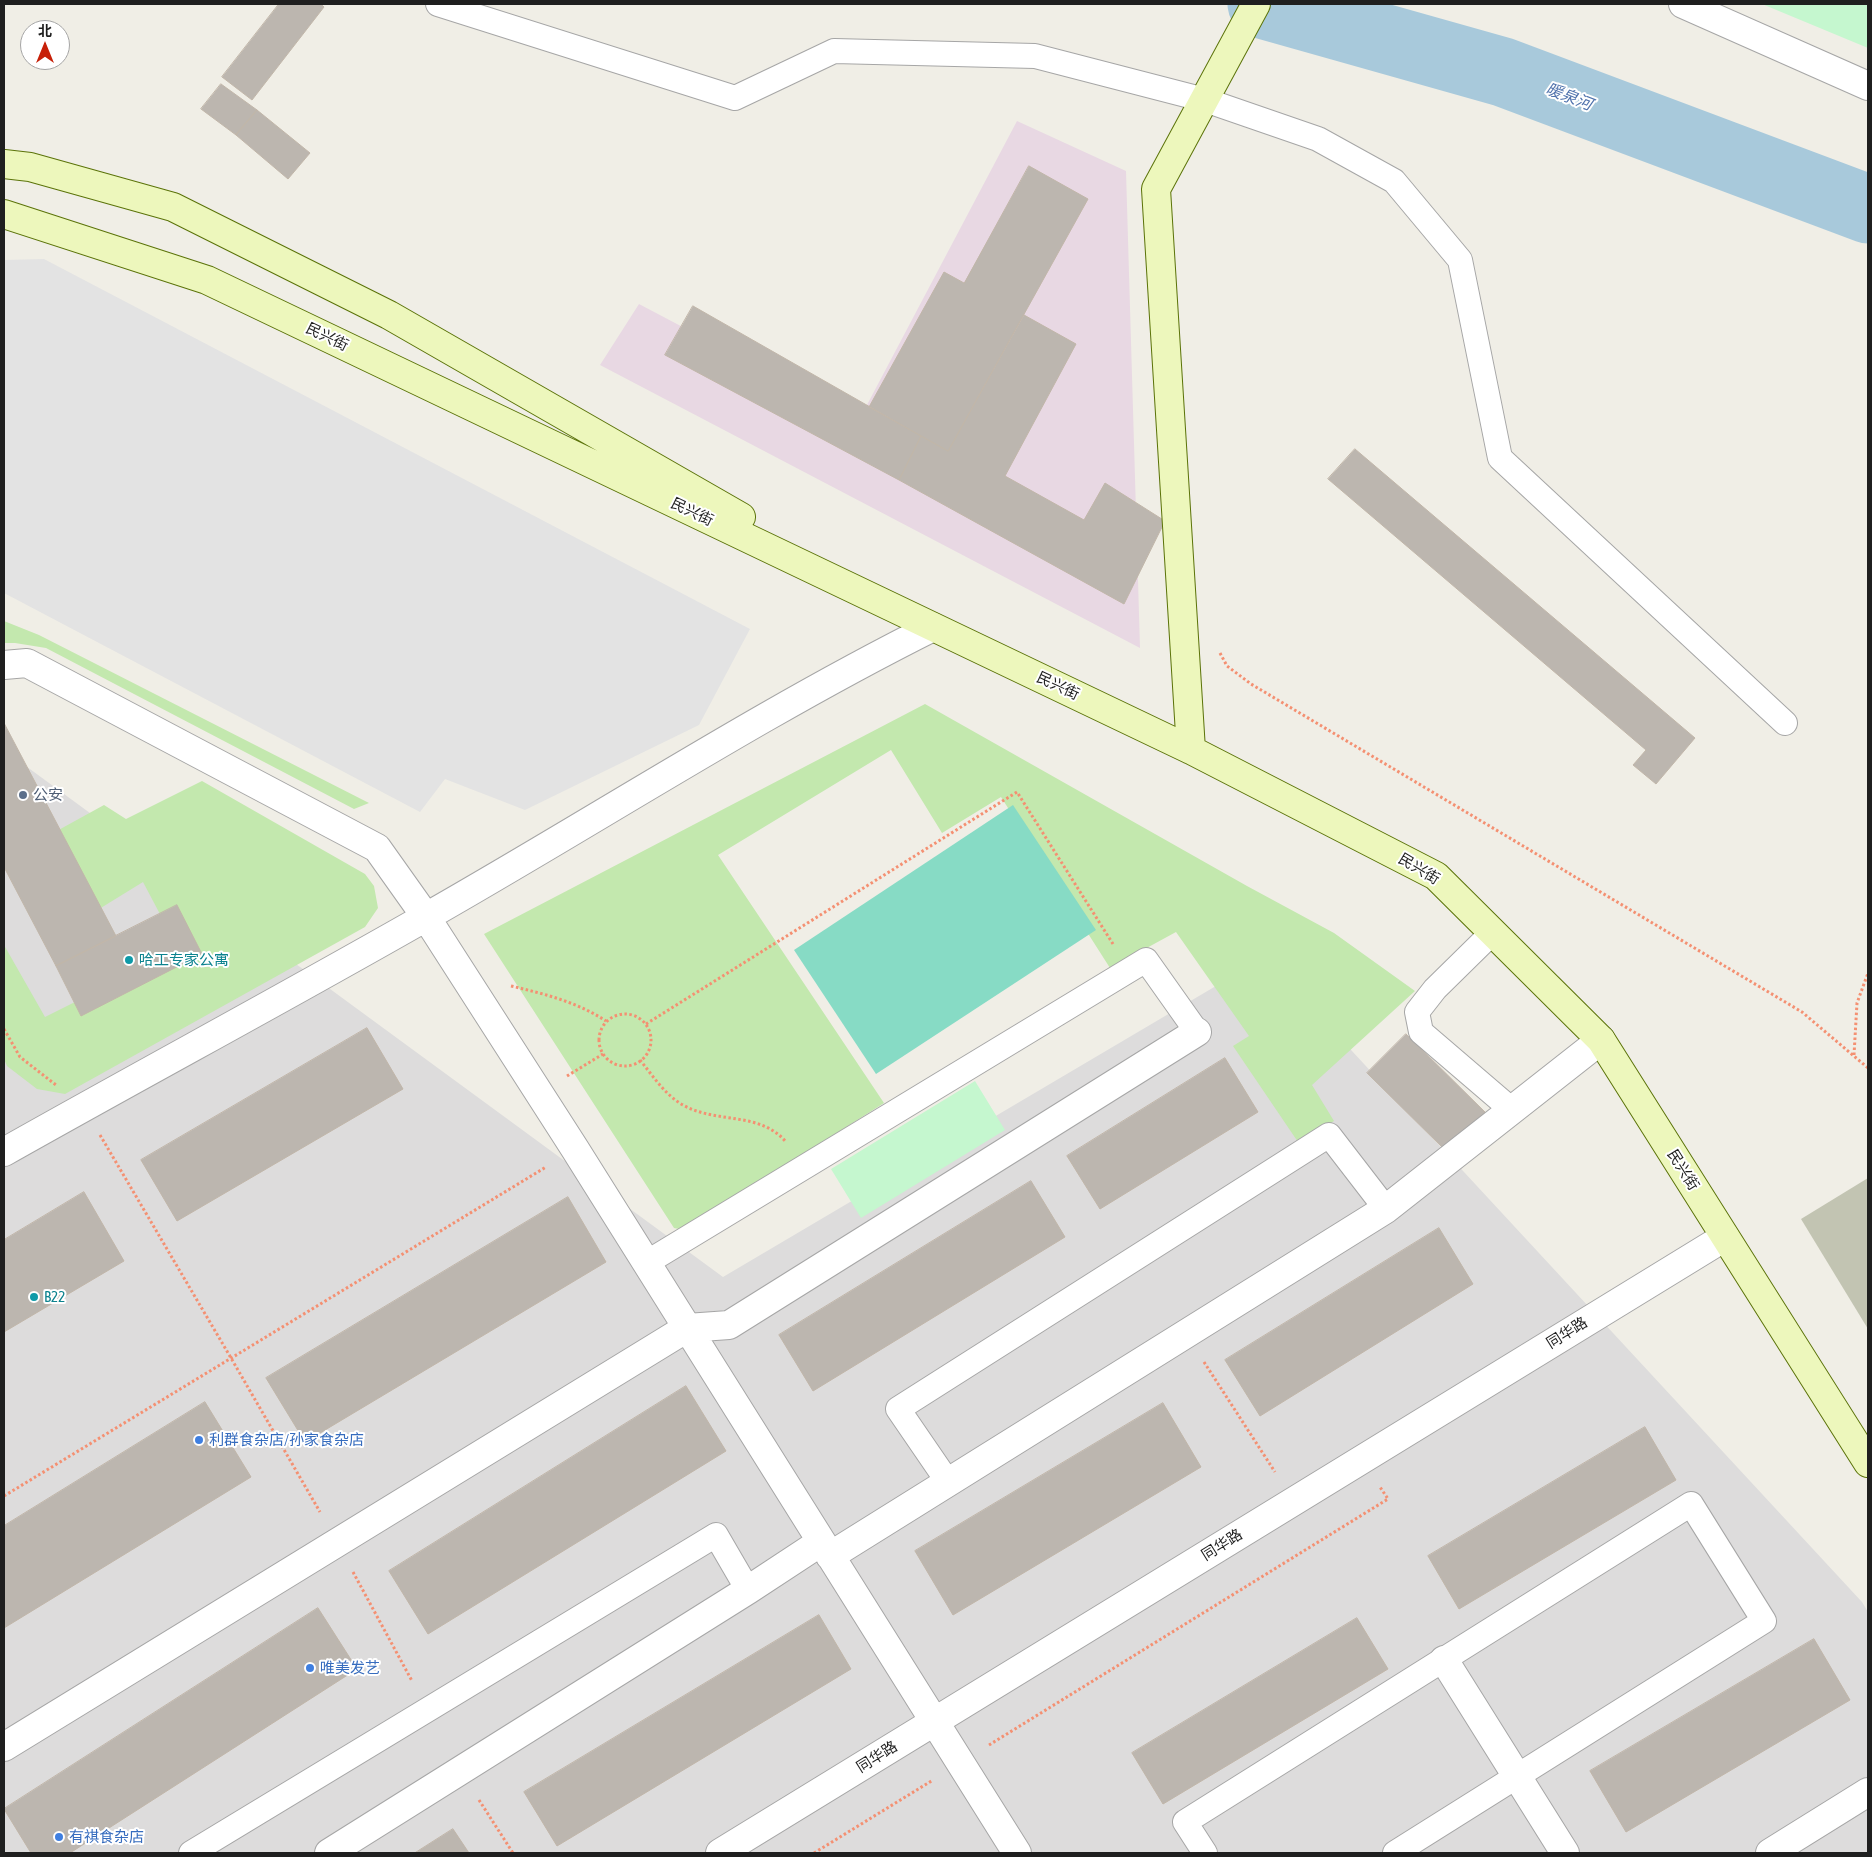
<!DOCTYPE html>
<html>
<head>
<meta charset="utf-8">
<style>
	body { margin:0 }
	#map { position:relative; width:1872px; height:1857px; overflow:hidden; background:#f0eee6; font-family:"Asap Condensed","Noto Sans SC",sans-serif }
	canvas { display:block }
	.frame { position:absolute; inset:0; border:5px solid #1f1f1f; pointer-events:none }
	.north { position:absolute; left:20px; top:20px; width:50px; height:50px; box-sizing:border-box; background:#fff; border:1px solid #a5a5a5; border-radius:50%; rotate:0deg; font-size:14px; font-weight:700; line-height:20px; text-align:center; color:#1f1f1f }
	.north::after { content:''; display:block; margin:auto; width:18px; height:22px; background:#c72008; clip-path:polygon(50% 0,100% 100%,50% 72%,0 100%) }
</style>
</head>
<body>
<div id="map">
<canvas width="1872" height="1857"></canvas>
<div class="frame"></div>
<div class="north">北</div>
</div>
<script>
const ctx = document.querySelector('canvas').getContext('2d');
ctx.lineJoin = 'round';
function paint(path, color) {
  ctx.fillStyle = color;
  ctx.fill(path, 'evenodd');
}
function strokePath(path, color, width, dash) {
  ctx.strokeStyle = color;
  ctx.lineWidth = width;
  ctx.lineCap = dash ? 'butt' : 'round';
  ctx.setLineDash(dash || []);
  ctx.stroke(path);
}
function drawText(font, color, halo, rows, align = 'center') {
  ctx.font = font + ' "Asap Condensed","Noto Sans SC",sans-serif';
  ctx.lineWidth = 4;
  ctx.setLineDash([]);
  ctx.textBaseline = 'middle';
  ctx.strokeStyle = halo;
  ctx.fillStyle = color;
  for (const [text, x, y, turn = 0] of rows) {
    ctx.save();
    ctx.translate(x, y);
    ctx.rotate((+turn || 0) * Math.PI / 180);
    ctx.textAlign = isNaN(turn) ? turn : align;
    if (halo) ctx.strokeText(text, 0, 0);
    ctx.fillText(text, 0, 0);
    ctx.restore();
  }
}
paint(new Path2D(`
	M 4,750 L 723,1277 L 1265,957 L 1862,1602 L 1868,1612 L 1868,1853 L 4,1853 Z`), '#dddcdc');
paint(new Path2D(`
	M 1017,121 L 1126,171 L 1140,648 L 600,365 L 639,304 L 859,420 Z`), '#e8d8e3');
paint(new Path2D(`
	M 1868,1178 L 1868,1329 L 1801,1219 Z`), '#c2c4b2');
paint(new Path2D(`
	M 4,621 L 39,635 L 369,803 L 354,809 L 46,648 L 15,643 L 4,643 Z
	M 925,704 L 1247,886 L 1334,933 L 1415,991 L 1312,1085 L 1334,1121 L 1298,1142 L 1233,1046 L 1249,1036 L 1176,932 L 1110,968 L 1001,797 L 942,833 L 891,750 L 718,855 L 884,1103 L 684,1230 L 674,1228 L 484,934 Z
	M 202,781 L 365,874 L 374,886 L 378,908 L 365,927 L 65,1094 L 37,1089 L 7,1066 L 4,1059 L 4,945 L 45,1017 L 179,950 L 143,882 L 91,914 L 44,838 L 104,805 L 126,819 Z`), '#c3e8ae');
paint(new Path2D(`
	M 1762,4 L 1868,4 L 1868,48 Z
	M 975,1081 L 1005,1130 L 861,1218 L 831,1169 Z`), '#c5f7cf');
paint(new Path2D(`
	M 1013,805 L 1096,930 L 876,1074 L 794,950 Z`), '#87dbc5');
paint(new Path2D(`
	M 44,259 L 750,629 L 699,725 L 525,810 L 445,779 L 420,812 L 4,593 L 4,260 Z`), '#e3e3e3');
strokePath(new Path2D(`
	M 1262,4 L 1503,72 L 1868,209`), '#a8c9db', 69);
const building = new Path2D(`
	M 279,4 L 321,4 L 324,7 L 252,100 L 222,77 Z
	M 221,84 L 257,110 L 236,135 L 201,109 Z
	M 257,110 L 310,153 L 288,179 L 236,135 Z
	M 1029,166 L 1088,199 L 948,451 L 869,407 L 944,272 L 964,283 Z
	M 693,306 L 921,436 L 899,480 L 665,355 Z
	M 1024,315 L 1076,344 L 1005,476 L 1084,520 L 1105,483 L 1165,521 L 1124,604 L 899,480 L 921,436 L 948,451 Z
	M 1355,449 L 1695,738 L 1656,784 L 1633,765 L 1646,750 L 1328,479 Z
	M 4,723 L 116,936 L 56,966 L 4,867 Z
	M 177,905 L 202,954 L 81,1016 L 56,966 Z
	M 367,1028 L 403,1089 L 177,1221 L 141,1160 Z
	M 1406,1034 L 1485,1112 L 1446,1151 L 1367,1073 Z
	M 1225,1058 L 1258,1112 L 1100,1209 L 1067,1156 Z
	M 1031,1181 L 1065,1237 L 813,1391 L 779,1335 Z
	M 84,1192 L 124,1261 L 4,1332 L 4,1240 Z
	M 568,1197 L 606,1262 L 305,1442 L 266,1378 Z
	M 1439,1228 L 1473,1284 L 1260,1416 L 1225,1360 Z
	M 686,1386 L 726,1451 L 428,1634 L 389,1571 Z
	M 205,1402 L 251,1477 L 4,1628 L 4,1526 Z
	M 1163,1403 L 1201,1467 L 953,1615 L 915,1551 Z
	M 1645,1427 L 1676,1480 L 1459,1609 L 1428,1556 Z
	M 318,1608 L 357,1669 L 70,1853 L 31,1853 L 4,1809 Z
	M 819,1615 L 851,1669 L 557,1846 L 524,1792 Z
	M 1357,1618 L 1388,1669 L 1163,1804 L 1132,1753 Z
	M 1814,1639 L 1850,1700 L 1626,1832 L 1590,1771 Z
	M 453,1829 L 469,1853 L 415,1853 Z`);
paint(building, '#bcb6af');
strokePath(building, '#c1b6a9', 1);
const lane = new Path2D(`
	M 438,4 L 735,98 L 834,51 L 1035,56 L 1205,100 L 1318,139 L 1394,181 L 1460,260 L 1500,458 L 1785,723
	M 1493,932 L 1435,989 L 1417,1012 L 1421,1032 L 1512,1110
	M 646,1263 L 1146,960 L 1197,1032
	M 948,1482 L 898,1409 L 1329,1135 L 1386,1209
	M 191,1853 L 716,1535 L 748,1590
	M 1205,1853 L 1185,1822 L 1691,1504 L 1764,1621 L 1395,1853`);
const street = new Path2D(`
	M 1683,4 L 1868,86
	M 4,665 L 27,663 L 377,848 L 426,917 L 575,1149 L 1017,1853
	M 4,1152 C 144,1073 286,997 426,917 C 595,821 759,714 933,627
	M 830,1556 L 1386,1209 L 1601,1040
	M 1444,1660 L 1565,1853
	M 4,1747 L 687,1328 L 729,1325 L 1197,1032
	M 329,1853 L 748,1590 L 821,1542
	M 720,1853 L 1725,1237
	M 1770,1853 L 1868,1792`);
const secondary = new Path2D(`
	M 4,164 L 30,167 L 173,207 L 389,315 L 741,517
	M 4,214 L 207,280 L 1191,750 L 1436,876 L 1601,1040 L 1868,1463
	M 1191,750 L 1156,189 L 1256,4`);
strokePath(lane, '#a6a6a6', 26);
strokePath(street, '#a6a6a6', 30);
strokePath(secondary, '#5b7309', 30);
strokePath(new Path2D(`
	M 1220,653 L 1227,666 L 1251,684 L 1802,1012 L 1868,1068
	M 511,986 C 545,994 577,1002 606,1021
	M599 1040a26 26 0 1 1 52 0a26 26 0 1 1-52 0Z
	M 646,1024 L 1017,792 L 1113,944
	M 4,1029 L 20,1057 L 56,1085
	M 1854,1055 L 1857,1003 L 1868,973
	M 640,1060 C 653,1076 665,1095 683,1105 C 716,1124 760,1111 786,1142
	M 567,1076 L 603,1054
	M 100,1135 L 231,1358 L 320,1512
	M 1204,1362 L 1275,1472
	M 4,1496 L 546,1167
	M 353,1572 L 412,1681
	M 989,1745 L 1388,1499 L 1380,1487
	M 479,1800 L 513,1853
	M 814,1853 L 933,1780`), '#f49072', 3, [2.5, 2.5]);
strokePath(lane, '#fff', 24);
strokePath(street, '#fff', 28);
strokePath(secondary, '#edf7bc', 28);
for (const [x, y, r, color] of [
	[23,795,5,"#5c6f8a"],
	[129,960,5,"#0f9aa8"],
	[34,1297,5,"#0f9aa8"],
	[199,1440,5,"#3f7fe0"],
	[310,1668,5,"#3f7fe0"],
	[59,1837,5,"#3f7fe0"]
]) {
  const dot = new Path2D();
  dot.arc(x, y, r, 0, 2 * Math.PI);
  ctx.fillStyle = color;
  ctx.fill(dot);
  strokePath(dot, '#fff', 2);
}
drawText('15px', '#1f1f1f', '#fff', [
	["民兴街",327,337,26],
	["民兴街",692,512,26],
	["民兴街",1058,686,25],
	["民兴街",1419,869,31],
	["民兴街",1683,1170,58],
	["同华路",1567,1333,-32],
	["同华路",1222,1545,-32],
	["同华路",877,1757,-32]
]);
drawText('15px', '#4e5e75', '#fff', [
	["公安",33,795]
], 'left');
drawText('15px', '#0d838f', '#fff', [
	["哈工专家公寓",139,960],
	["B22",44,1297]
], 'left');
drawText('15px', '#366cbe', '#fff', [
	["利群食杂店/孙家食杂店",209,1440],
	["唯美发艺",320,1668],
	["有祺食杂店",69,1837]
], 'left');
drawText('italic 16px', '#4f72ac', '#fff', [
	["暖泉河",1569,97,21]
]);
</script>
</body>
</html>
